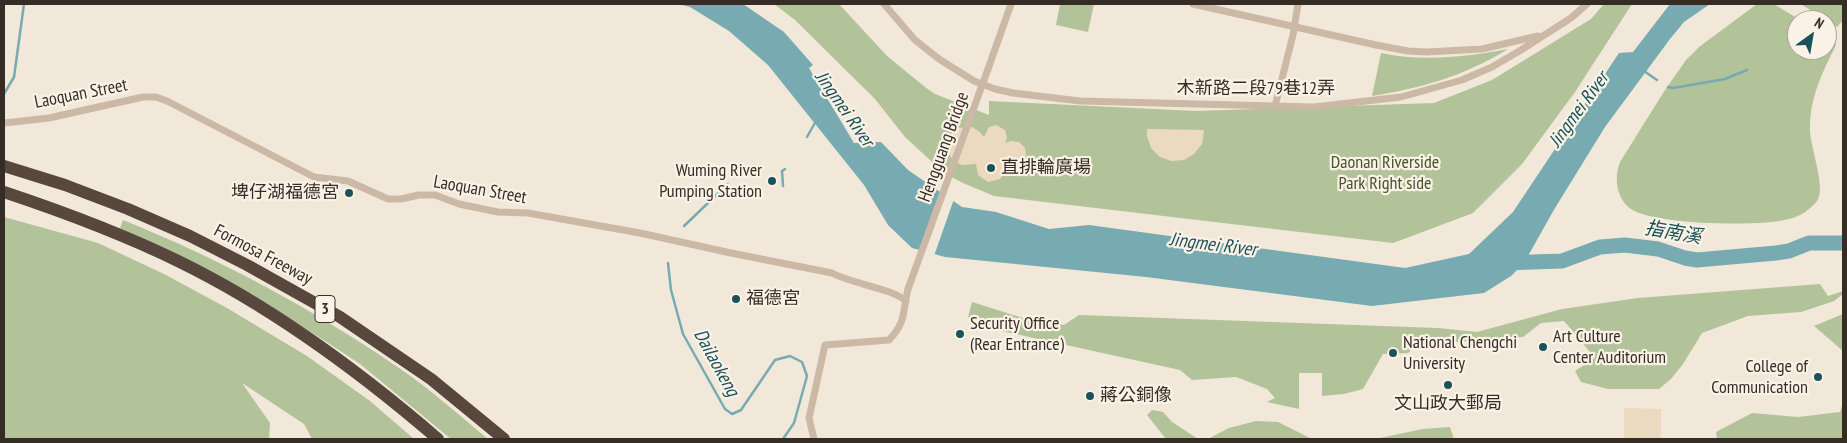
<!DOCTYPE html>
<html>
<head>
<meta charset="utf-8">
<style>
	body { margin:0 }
	#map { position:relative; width:1847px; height:443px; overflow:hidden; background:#f2e8d9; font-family:"PT Sans Narrow",sans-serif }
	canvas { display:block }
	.frame { position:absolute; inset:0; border:5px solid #362c26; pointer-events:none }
	.north { position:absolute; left:1787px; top:10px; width:50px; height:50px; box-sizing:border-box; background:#faf2e6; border:1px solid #aca399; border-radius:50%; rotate:32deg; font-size:14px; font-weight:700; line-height:20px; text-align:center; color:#362c26 }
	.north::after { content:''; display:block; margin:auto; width:18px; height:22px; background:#1a5259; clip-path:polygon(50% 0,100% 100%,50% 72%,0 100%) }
</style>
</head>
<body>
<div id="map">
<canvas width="1847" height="443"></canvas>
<div class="frame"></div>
<div class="north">N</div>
</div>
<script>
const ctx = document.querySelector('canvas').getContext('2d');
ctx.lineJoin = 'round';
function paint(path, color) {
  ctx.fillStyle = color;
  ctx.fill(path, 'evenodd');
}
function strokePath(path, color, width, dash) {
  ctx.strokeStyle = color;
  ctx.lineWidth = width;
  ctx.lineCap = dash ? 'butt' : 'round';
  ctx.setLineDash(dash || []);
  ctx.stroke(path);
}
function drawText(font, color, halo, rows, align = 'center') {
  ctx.font = font + ' "PT Sans Narrow","Noto Sans TC",sans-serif';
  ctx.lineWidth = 4.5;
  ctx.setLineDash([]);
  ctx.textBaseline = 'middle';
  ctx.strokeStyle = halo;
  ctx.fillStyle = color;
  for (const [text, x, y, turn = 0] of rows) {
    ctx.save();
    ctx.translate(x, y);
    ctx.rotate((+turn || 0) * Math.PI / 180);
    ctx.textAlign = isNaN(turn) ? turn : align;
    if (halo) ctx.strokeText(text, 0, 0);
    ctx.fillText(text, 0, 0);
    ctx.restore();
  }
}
paint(new Path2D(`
	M 774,4 L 839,4 L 887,56 L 925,87 L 935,94 L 989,115 L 989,101 L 1196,111 L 1434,103 L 1492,80 L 1591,19 L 1604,4 L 1632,4 L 1575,92 L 1522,164 L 1473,213 L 1393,243 L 994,196 L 963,183 L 944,173 L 905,137 L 875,99 L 795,20 Z
	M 1060,4 L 1094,4 L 1088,32 L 1056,25 Z
	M 1757,4 L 1774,4 L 1800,20 L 1797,20 L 1797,50 L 1827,50 L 1827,39 L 1836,45 C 1823,71 1810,97 1810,127 C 1809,146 1827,187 1817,201 C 1810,210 1799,217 1789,219 C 1761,227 1654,225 1631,209 C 1616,198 1614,178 1620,162 L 1663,93 L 1686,60 L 1699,47 Z
	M 1801,4 L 1843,4 L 1843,20 L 1837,27 Z
	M 1508,49 C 1464,76 1422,88 1372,96 L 1381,53 C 1423,62 1466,57 1508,49 Z
	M 4,217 L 98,243 L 166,275 L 227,308 L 307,356 L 370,401 L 414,439 L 312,439 L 304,424 L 242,383 L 270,423 L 269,439 L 4,439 Z
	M 123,220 C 220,259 313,309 399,368 C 430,389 459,415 488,439 L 451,439 L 360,364 L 325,341 L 293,321 L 120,228 Z
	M 1820,284 L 1828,296 L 1843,291 L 1843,294 L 1834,301 L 1801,312 L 1748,316 L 1702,333 L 1683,364 L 1671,379 L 1659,389 L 1608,389 L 1581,382 L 1575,371 L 1595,358 L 1564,321 L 1541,323 L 1523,337 L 1417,345 L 1408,353 L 1383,354 L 1363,389 L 1344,394 L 1322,396 L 1322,373 L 1299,373 L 1299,409 L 1267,402 L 1275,398 L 1267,389 L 1236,377 L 1192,380 L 1180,370 L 1002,331 L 968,317 L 972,302 L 1023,318 L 1064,325 L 1079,315 L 1438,328 L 1477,332 L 1562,309 L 1638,298 Z
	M 1843,314 L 1843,351 L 1814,326 Z
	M 1843,402 L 1843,439 L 1717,439 L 1716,432 L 1752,413 L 1798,417 L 1840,412 Z
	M 1152,410 L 1163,412 L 1172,422 L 1198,439 L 1166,439 L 1147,415 Z
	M 1256,421 L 1278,422 L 1312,439 L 1208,439 L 1229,428 Z
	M 1450,427 L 1454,439 L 1375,439 L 1423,429 Z`), '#b2c299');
paint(new Path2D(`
	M 996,125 L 1005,130 L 1007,138 L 1005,143 L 1011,141 L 1019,142 L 1025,148 L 1026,156 L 1019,165 L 1011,167 L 1006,165 L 1005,173 L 1000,179 L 988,182 L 978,175 L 976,164 L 962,165 L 953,161 L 948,152 L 947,143 L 951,134 L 958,128 L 972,127 L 980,132 L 984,137 L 989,127 Z
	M 1147,129 L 1204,130 L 1203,138 L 1202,144 L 1194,154 L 1184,160 L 1171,161 L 1160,157 L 1151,148 L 1147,136 Z
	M 1624,408 L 1661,409 L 1661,439 L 1624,439 Z`), '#ebdabf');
paint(new Path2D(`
	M 678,4 L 743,4 L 784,32 L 813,65 L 809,68 L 854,143 L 881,142 L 908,170 L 962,207 L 996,212 L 1049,229 L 1089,225 L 1405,268 L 1469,254 L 1513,212 L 1619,53 L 1633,52 L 1670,4 L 1710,4 L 1684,22 L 1670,39 L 1605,127 L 1555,208 L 1524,263 L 1511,276 L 1484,293 L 1372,306 L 1146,277 L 945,257 L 912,248 L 888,225 L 864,185 L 768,65 L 729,31 L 690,7 Z`), '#77abb1');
paint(new Path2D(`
	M 941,190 L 954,199 L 934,256 L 920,252 Z`), '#f2e8d9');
strokePath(new Path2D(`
	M 1644,71 L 1657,80
	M 1668,87 L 1673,88 L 1725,79 L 1747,70
	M 4,94 L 14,77 L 24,4
	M 807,137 L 816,121
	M 783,186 L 782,171 L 785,169
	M 684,226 L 728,184
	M 668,263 L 671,290 L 683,334 L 725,409 L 732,414 L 741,410 L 775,360 L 790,356 L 802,362 L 807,376 L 794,423 L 783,439`), '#77abb1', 2.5);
strokePath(new Path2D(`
	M 1504,263 L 1562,261 L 1600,247 L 1625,245 L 1658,249 L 1685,258 L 1697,260 L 1776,253 L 1789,251 L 1809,243 L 1843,243`), '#77abb1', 15);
strokePath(new Path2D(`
	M 884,4 L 915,40 L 939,59 L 974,81 L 995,89 L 1013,93 L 1080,101 L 1314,107 L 1401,97 L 1462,80 L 1492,67 L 1521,50 L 1571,18 L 1587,4
	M 1193,4 L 1376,45 L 1408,51 L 1427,52 L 1482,49 L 1538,36
	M 988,69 L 1011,4
	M 1275,106 L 1293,35 L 1298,4
	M 4,123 L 49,118 L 143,97 L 156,97 L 167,101 L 314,177 L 348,181 L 388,199 L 401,199 L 419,195 L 435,195 L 459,204 L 498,212 L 528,213 L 640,233 L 731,253 L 832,273 C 852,284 891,288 906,301
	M 814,439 L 809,418 L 825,345 L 889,340 C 907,321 902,313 908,289`), '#cbb8a5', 7);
strokePath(new Path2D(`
	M 4,166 L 65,185 L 128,209 L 190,236 L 247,265 L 340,317 L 431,379 L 504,439
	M 4,192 C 64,212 123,234 180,262 C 274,308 359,371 438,439`), '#57473d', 12);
strokePath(new Path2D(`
	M 908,289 L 988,69`), '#cbb8a5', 7);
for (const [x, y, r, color] of [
	[991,168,5,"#1a5259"],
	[772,181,5,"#1a5259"],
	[349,193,5,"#1a5259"],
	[736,299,5,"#1a5259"],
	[960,334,5,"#1a5259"],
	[1543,347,5,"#1a5259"],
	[1393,353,5,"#1a5259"],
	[1818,377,5,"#1a5259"],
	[1448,385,5,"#1a5259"],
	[1090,396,5,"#1a5259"]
]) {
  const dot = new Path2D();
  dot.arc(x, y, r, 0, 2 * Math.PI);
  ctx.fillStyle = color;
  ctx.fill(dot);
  strokePath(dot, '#faf2e6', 2);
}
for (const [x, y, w] of [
	[325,309,20]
]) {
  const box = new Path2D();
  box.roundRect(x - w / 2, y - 13.5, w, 27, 4);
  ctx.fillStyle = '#faf2e6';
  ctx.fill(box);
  strokePath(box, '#362c26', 1);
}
drawText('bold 16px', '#362c26', null, [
	["3",325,309]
]);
drawText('18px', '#362c26', '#faf2e6', [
	["木新路二段79巷12弄",1256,89],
	["Laoquan Street",81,94,-11],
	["Hengguang Bridge",944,147,-70],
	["Laoquan Street",480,190,10],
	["Formosa Freeway",263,255,28]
]);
drawText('18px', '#435529', '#faf2e6', [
	["Daonan Riverside",1385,163],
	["Park Right side",1385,184]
]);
drawText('18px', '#362c26', '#faf2e6', [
	["直排輪廣場",1001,168],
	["Wuming River",762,171,"right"],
	["Pumping Station",762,192,"right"],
	["埤仔湖福德宮",339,193,"right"],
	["福德宮",746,299],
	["Security Office",970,324],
	["(Rear Entrance)",970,345],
	["Art Culture",1553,337],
	["Center Auditorium",1553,358],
	["National Chengchi",1403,343],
	["University",1403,364],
	["College of",1808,367,"right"],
	["Communication",1808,388,"right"],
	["蔣公銅像",1100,396],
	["文山政大郵局",1448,404,"center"]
], 'left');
drawText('italic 19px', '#1a5259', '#faf2e6', [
	["Jingmei River",844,109,55],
	["Jingmei River",1579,110,-54],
	["指南溪",1673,233,10],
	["Jingmei River",1213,245,7],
	["Dailaokeng",716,363,61]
]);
</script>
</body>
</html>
